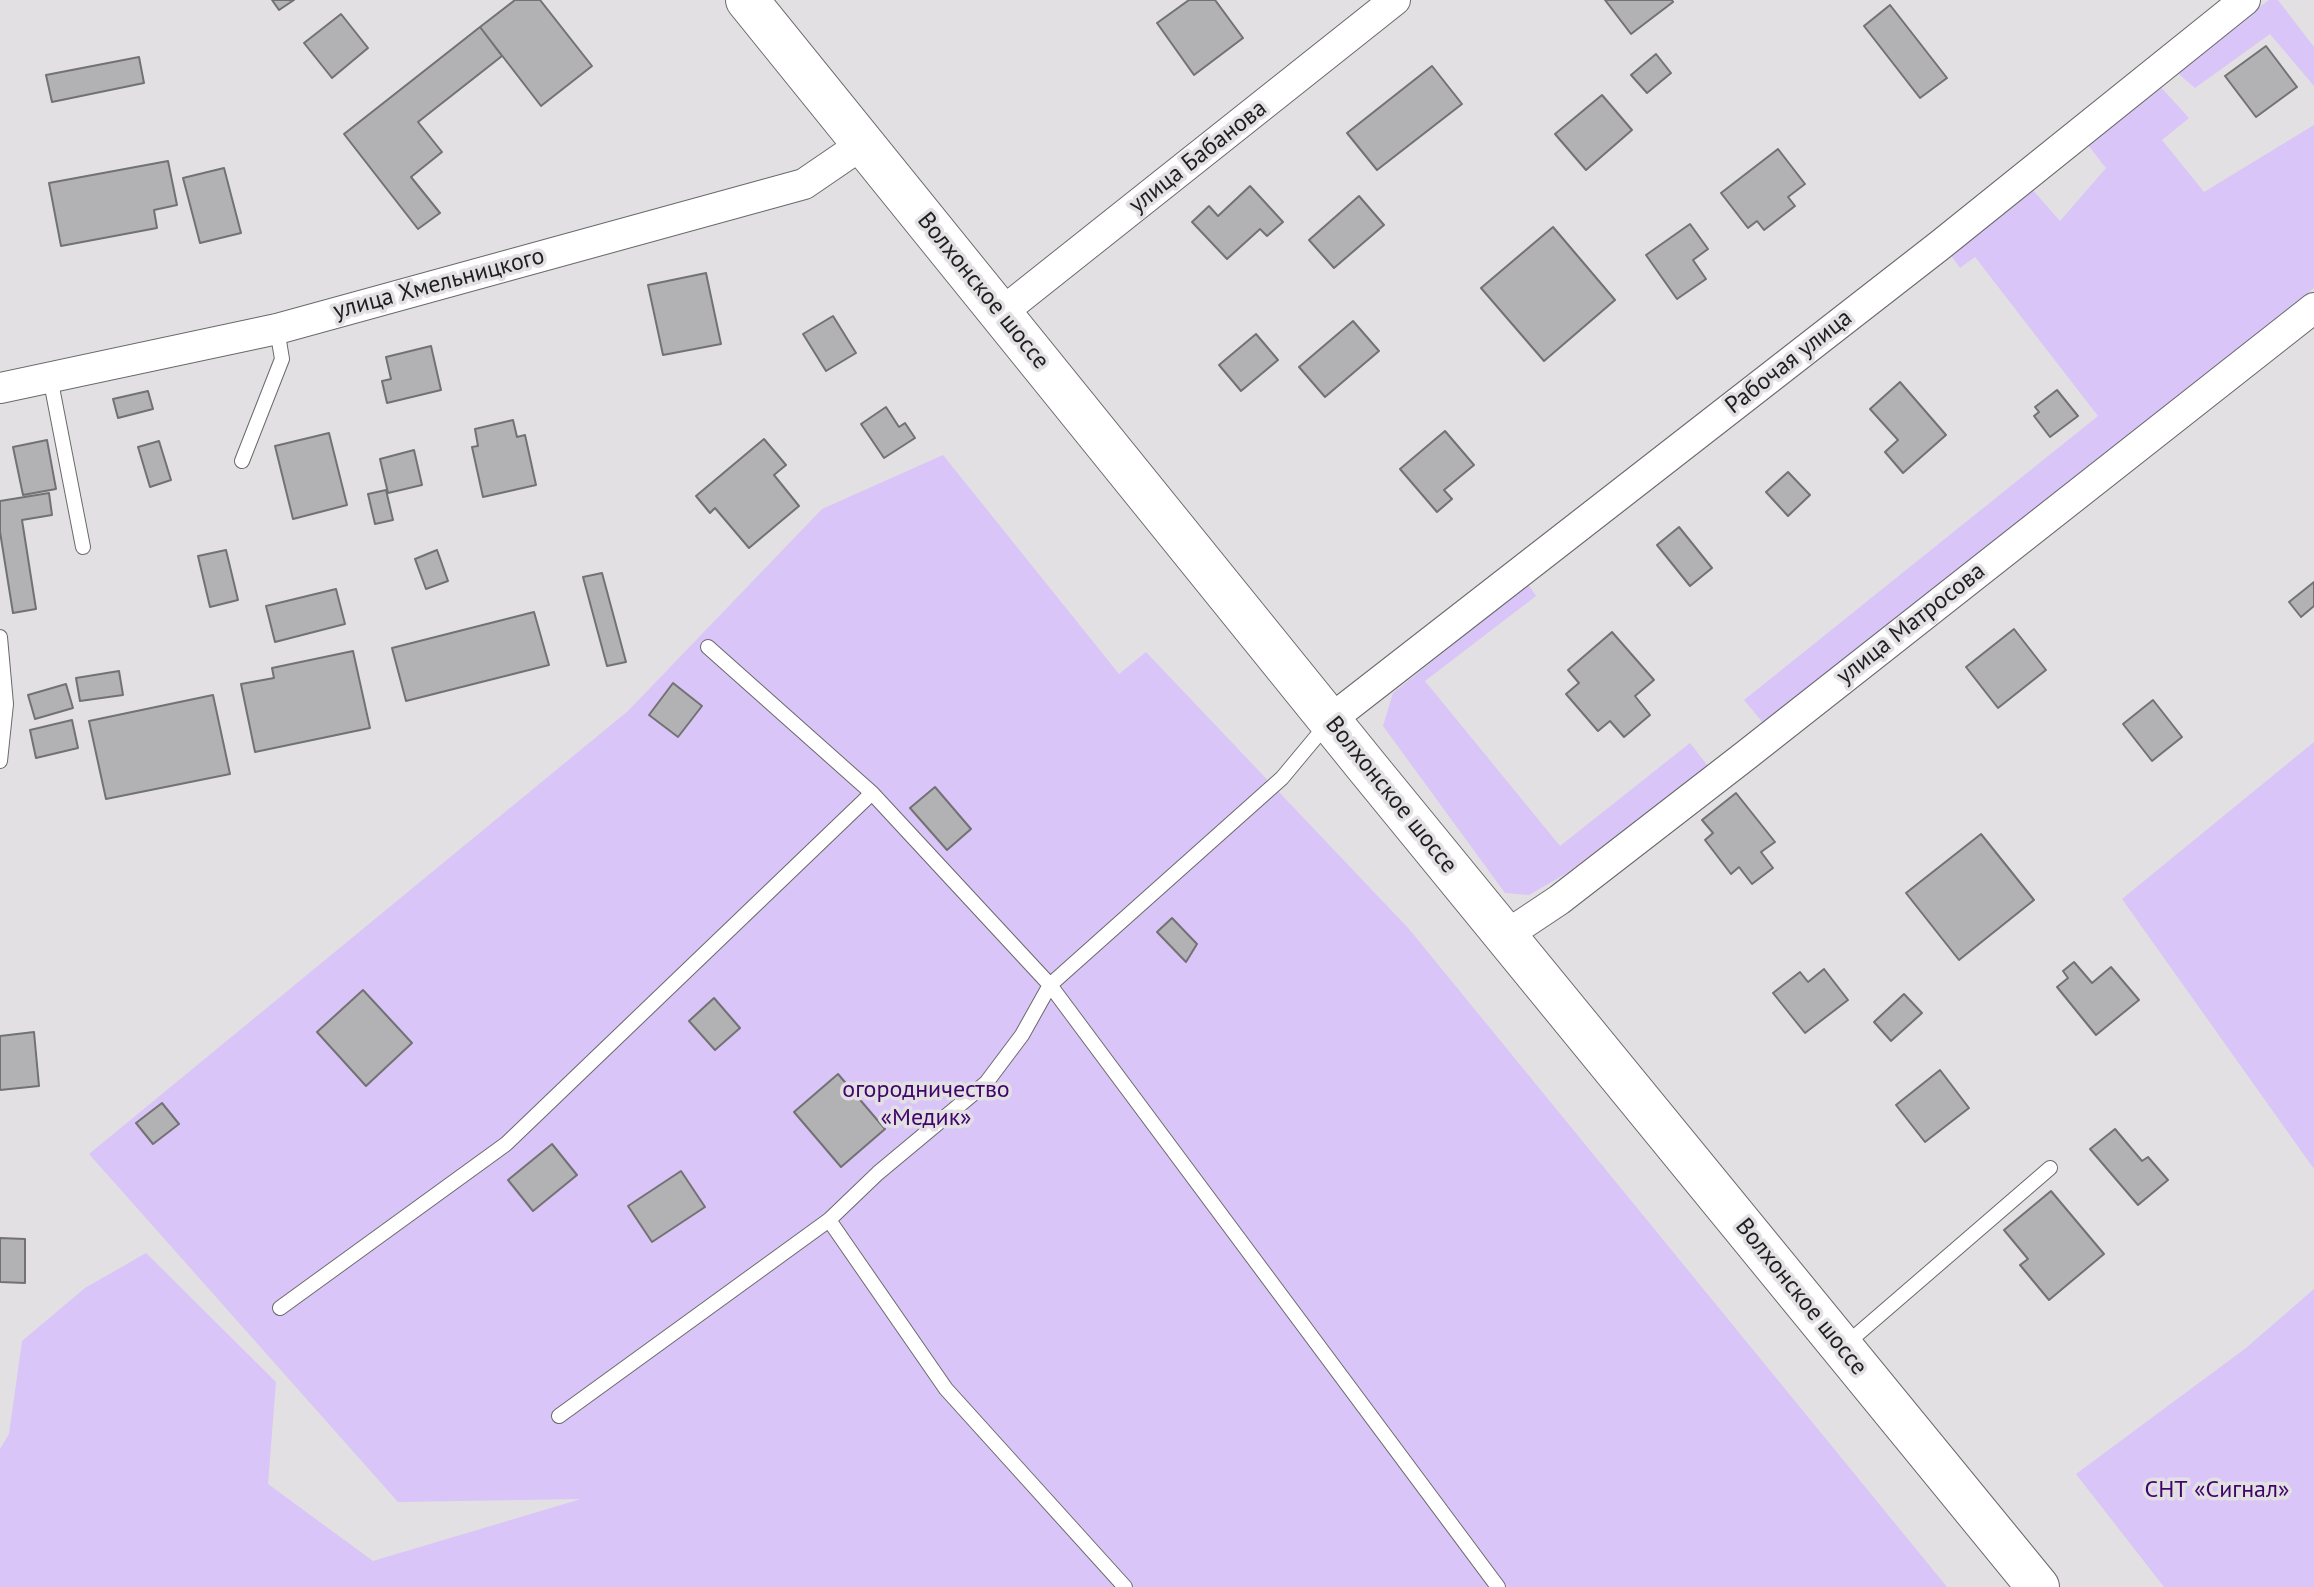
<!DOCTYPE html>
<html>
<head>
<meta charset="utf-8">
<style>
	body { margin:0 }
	canvas { display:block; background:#e2e0e3 }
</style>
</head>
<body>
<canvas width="2314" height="1587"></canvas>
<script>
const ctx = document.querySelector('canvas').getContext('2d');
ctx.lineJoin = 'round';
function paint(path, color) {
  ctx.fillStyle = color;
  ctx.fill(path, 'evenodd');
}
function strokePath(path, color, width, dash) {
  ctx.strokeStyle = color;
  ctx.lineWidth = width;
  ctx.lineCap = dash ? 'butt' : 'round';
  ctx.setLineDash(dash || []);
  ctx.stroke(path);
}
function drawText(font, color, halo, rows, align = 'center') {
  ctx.font = font + ' "PT Sans",sans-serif';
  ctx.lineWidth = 7;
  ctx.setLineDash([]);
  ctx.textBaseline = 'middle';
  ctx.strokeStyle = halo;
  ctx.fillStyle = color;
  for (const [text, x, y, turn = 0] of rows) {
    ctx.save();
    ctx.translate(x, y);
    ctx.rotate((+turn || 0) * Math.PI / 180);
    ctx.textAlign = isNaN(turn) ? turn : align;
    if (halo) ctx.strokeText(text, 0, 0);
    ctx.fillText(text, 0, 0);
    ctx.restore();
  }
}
paint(new Path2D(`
	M 2269,0 L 2278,0 L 2314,47 L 2314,86 L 2270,34 L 2195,88 L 2174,70 Z
	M 2157,83 L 2189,118 L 2162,140 L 2204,192 L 2314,125 L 2314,288 L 1764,724 L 1744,700 L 2098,416 L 1975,257 L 1960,268 L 1950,254 L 2031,188 L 2060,221 L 2106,168 L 2088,145 Z
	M 943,455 L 1119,674 L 1146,652 L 1409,929 L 1947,1587 L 0,1587 L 0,1449 L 9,1434 L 22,1341 L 85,1288 L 146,1253 L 276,1382 L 268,1484 L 373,1561 L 581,1499 L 398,1502 L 89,1154 L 628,711 L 822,509 Z
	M 1528,584 L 1536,596 L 1425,681 L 1560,846 L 1690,743 L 1708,766 L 1567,873 L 1529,895 L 1505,893 L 1383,726 L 1393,693 Z
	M 2314,742 L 2314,1169 L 2122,899 Z
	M 2314,1289 L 2314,1587 L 2164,1587 L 2076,1474 L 2246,1348 Z`), '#d9c5f7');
const building = new Path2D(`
	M 272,0 L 294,0 L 279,10 Z
	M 515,0 L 540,0 L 592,66 L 541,106 L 480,27 Z
	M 1189,0 L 1215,0 L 1243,38 L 1194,75 L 1157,23 Z
	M 1605,0 L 1672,0 L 1673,2 L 1631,34 Z
	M 1890,5 L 1947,78 L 1920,98 L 1864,26 Z
	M 341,14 L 368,48 L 332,78 L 304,43 Z
	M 480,27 L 502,56 L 418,122 L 442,152 L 411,177 L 440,213 L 418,229 L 344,134 Z
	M 2266,46 L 2297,87 L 2256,117 L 2225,76 Z
	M 1656,54 L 1671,73 L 1647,93 L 1631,75 Z
	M 139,57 L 144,83 L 52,102 L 46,75 Z
	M 1432,66 L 1462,104 L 1377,170 L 1347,133 Z
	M 1602,95 L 1632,130 L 1586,170 L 1555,134 Z
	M 1778,149 L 1805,184 L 1788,197 L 1795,206 L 1764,230 L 1757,221 L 1748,228 L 1721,193 Z
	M 168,161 L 177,205 L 154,210 L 157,228 L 61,246 L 49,183 Z
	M 224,168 L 241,233 L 200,243 L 183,178 Z
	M 1250,186 L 1283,222 L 1267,236 L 1260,229 L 1227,259 L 1192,222 L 1209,206 L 1218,216 Z
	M 1359,196 L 1384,225 L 1334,268 L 1309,240 Z
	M 1690,224 L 1708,249 L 1693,260 L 1706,279 L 1677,299 L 1646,255 Z
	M 1553,227 L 1615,300 L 1544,361 L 1481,288 Z
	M 706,273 L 721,344 L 663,355 L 648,285 Z
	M 833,316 L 856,353 L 826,371 L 803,334 Z
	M 1353,321 L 1379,351 L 1325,397 L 1299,367 Z
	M 1256,334 L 1278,360 L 1241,391 L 1219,365 Z
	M 431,346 L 441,390 L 387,403 L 382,381 L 391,379 L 386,357 Z
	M 1900,382 L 1946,435 L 1903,473 L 1885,452 L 1898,440 L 1870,409 Z
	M 2057,390 L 2078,416 L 2050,437 L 2034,416 L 2039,412 L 2035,407 Z
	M 148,391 L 153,409 L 118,418 L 113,399 Z
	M 886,407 L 899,427 L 905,423 L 915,438 L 884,458 L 861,424 Z
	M 513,420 L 517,437 L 525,435 L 536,485 L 483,497 L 472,447 L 478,446 L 475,429 Z
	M 1445,431 L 1474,465 L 1444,490 L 1452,499 L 1437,512 L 1400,469 Z
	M 329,433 L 347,505 L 293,519 L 275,446 Z
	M 764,439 L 786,465 L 774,475 L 799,506 L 749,548 L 715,508 L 710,513 L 696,496 Z
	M 47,440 L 56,489 L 23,495 L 13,447 Z
	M 159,441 L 171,480 L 150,487 L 138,447 Z
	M 414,450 L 422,485 L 388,493 L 380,459 Z
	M 1788,472 L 1810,495 L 1788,516 L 1766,492 Z
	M 386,490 L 393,520 L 375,524 L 368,494 Z
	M 49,493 L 52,515 L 22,520 L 36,609 L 13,613 L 0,532 L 0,501 Z
	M 1679,527 L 1712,568 L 1690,586 L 1657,545 Z
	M 226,550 L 238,600 L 210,607 L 198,556 Z
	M 437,550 L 448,581 L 426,589 L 415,559 Z
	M 602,573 L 626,662 L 607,666 L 583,577 Z
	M 2314,582 L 2314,606 L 2301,617 L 2289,602 Z
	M 336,589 L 345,624 L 275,642 L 266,606 Z
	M 534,612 L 549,665 L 406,701 L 392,648 Z
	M 2014,629 L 2046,670 L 1998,708 L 1966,667 Z
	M 1612,632 L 1654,680 L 1635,696 L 1650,715 L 1624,737 L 1610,721 L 1598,731 L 1566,694 L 1579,683 L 1568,670 Z
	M 353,651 L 370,728 L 255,752 L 241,684 L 274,678 L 272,668 Z
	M 119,671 L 123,695 L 80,701 L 76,678 Z
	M 673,683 L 702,706 L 678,737 L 649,715 Z
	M 66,684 L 73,708 L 35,719 L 28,695 Z
	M 213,695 L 230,774 L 106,799 L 89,721 Z
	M 2153,700 L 2182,737 L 2152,761 L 2123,724 Z
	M 72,720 L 78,748 L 36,758 L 30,730 Z
	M 935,787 L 971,829 L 947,850 L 910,808 Z
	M 1736,793 L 1775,842 L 1761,852 L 1773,868 L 1752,884 L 1739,867 L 1731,874 L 1705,840 L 1713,833 L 1702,820 Z
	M 1981,834 L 2034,900 L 1959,960 L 1906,893 Z
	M 1172,918 L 1197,944 L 1186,962 L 1157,932 Z
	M 2074,962 L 2092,983 L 2111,967 L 2139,1000 L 2096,1035 L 2057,987 L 2068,978 L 2063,971 Z
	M 1824,969 L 1848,1000 L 1805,1033 L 1773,993 L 1800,972 L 1808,982 Z
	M 363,990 L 412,1043 L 366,1086 L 317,1032 Z
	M 1904,994 L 1922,1013 L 1891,1041 L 1874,1022 Z
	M 714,998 L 740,1028 L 715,1050 L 689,1021 Z
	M 34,1032 L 39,1086 L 0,1090 L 0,1036 Z
	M 1940,1070 L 1969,1108 L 1925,1142 L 1896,1105 Z
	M 838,1074 L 885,1129 L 841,1167 L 794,1112 Z
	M 162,1103 L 179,1124 L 153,1144 L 136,1123 Z
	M 2115,1129 L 2142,1161 L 2148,1157 L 2168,1180 L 2138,1205 L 2090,1149 Z
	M 552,1144 L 577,1175 L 533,1211 L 508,1180 Z
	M 681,1171 L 705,1207 L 652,1242 L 628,1206 Z
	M 2051,1191 L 2104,1254 L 2049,1300 L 2020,1265 L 2028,1259 L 2004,1230 Z
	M 0,1238 L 25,1239 L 25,1283 L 0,1282 Z`);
paint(building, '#b2b1b4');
strokePath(building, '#727174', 2);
const lane = new Path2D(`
	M 50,377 L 83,547
	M 242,461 L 282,359 L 277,329
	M 0,637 L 6,704 L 0,761
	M 708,647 L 872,793 L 1050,985 L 1498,1587
	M 829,1220 L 946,1389 L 1125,1587
	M 280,1308 L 506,1144 L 872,793
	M 1845,1345 L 2050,1168
	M 559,1416 L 829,1220 L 878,1173 L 986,1083 L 1022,1035 L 1050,985 L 1282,778 L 1327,724`);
const street = new Path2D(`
	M 1001,313 L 1395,0
	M 0,388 L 277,329 L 804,184 L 864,143
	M 1330,720 L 1939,246 L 2245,0
	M 1505,936 L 1559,900 L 1745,756 L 2314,308`);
const secondary = new Path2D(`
	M 747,0 L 1368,768 L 2038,1587`);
strokePath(lane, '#6a696c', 16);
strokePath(street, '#6a696c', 32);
strokePath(secondary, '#6a696c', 44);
strokePath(lane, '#fff', 14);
strokePath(street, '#fff', 30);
strokePath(secondary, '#fff', 42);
drawText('24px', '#1f1f20', '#e2e0e3', [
	["улица Бабанова",1198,157,-38],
	["улица Хмельницкого",439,284,-15],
	["Волхонское шоссе",983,291,51],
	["Рабочая улица",1789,362,-38],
	["улица Матросова",1911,624,-38],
	["Волхонское шоссе",1391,795,51],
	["Волхонское шоссе",1801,1297,51]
]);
drawText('24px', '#40046b', '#e2e0e3', [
	["огородничество",926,1090],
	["«Медик»",926,1118],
	["СНТ «Сигнал»",2217,1490]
]);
</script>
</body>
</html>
